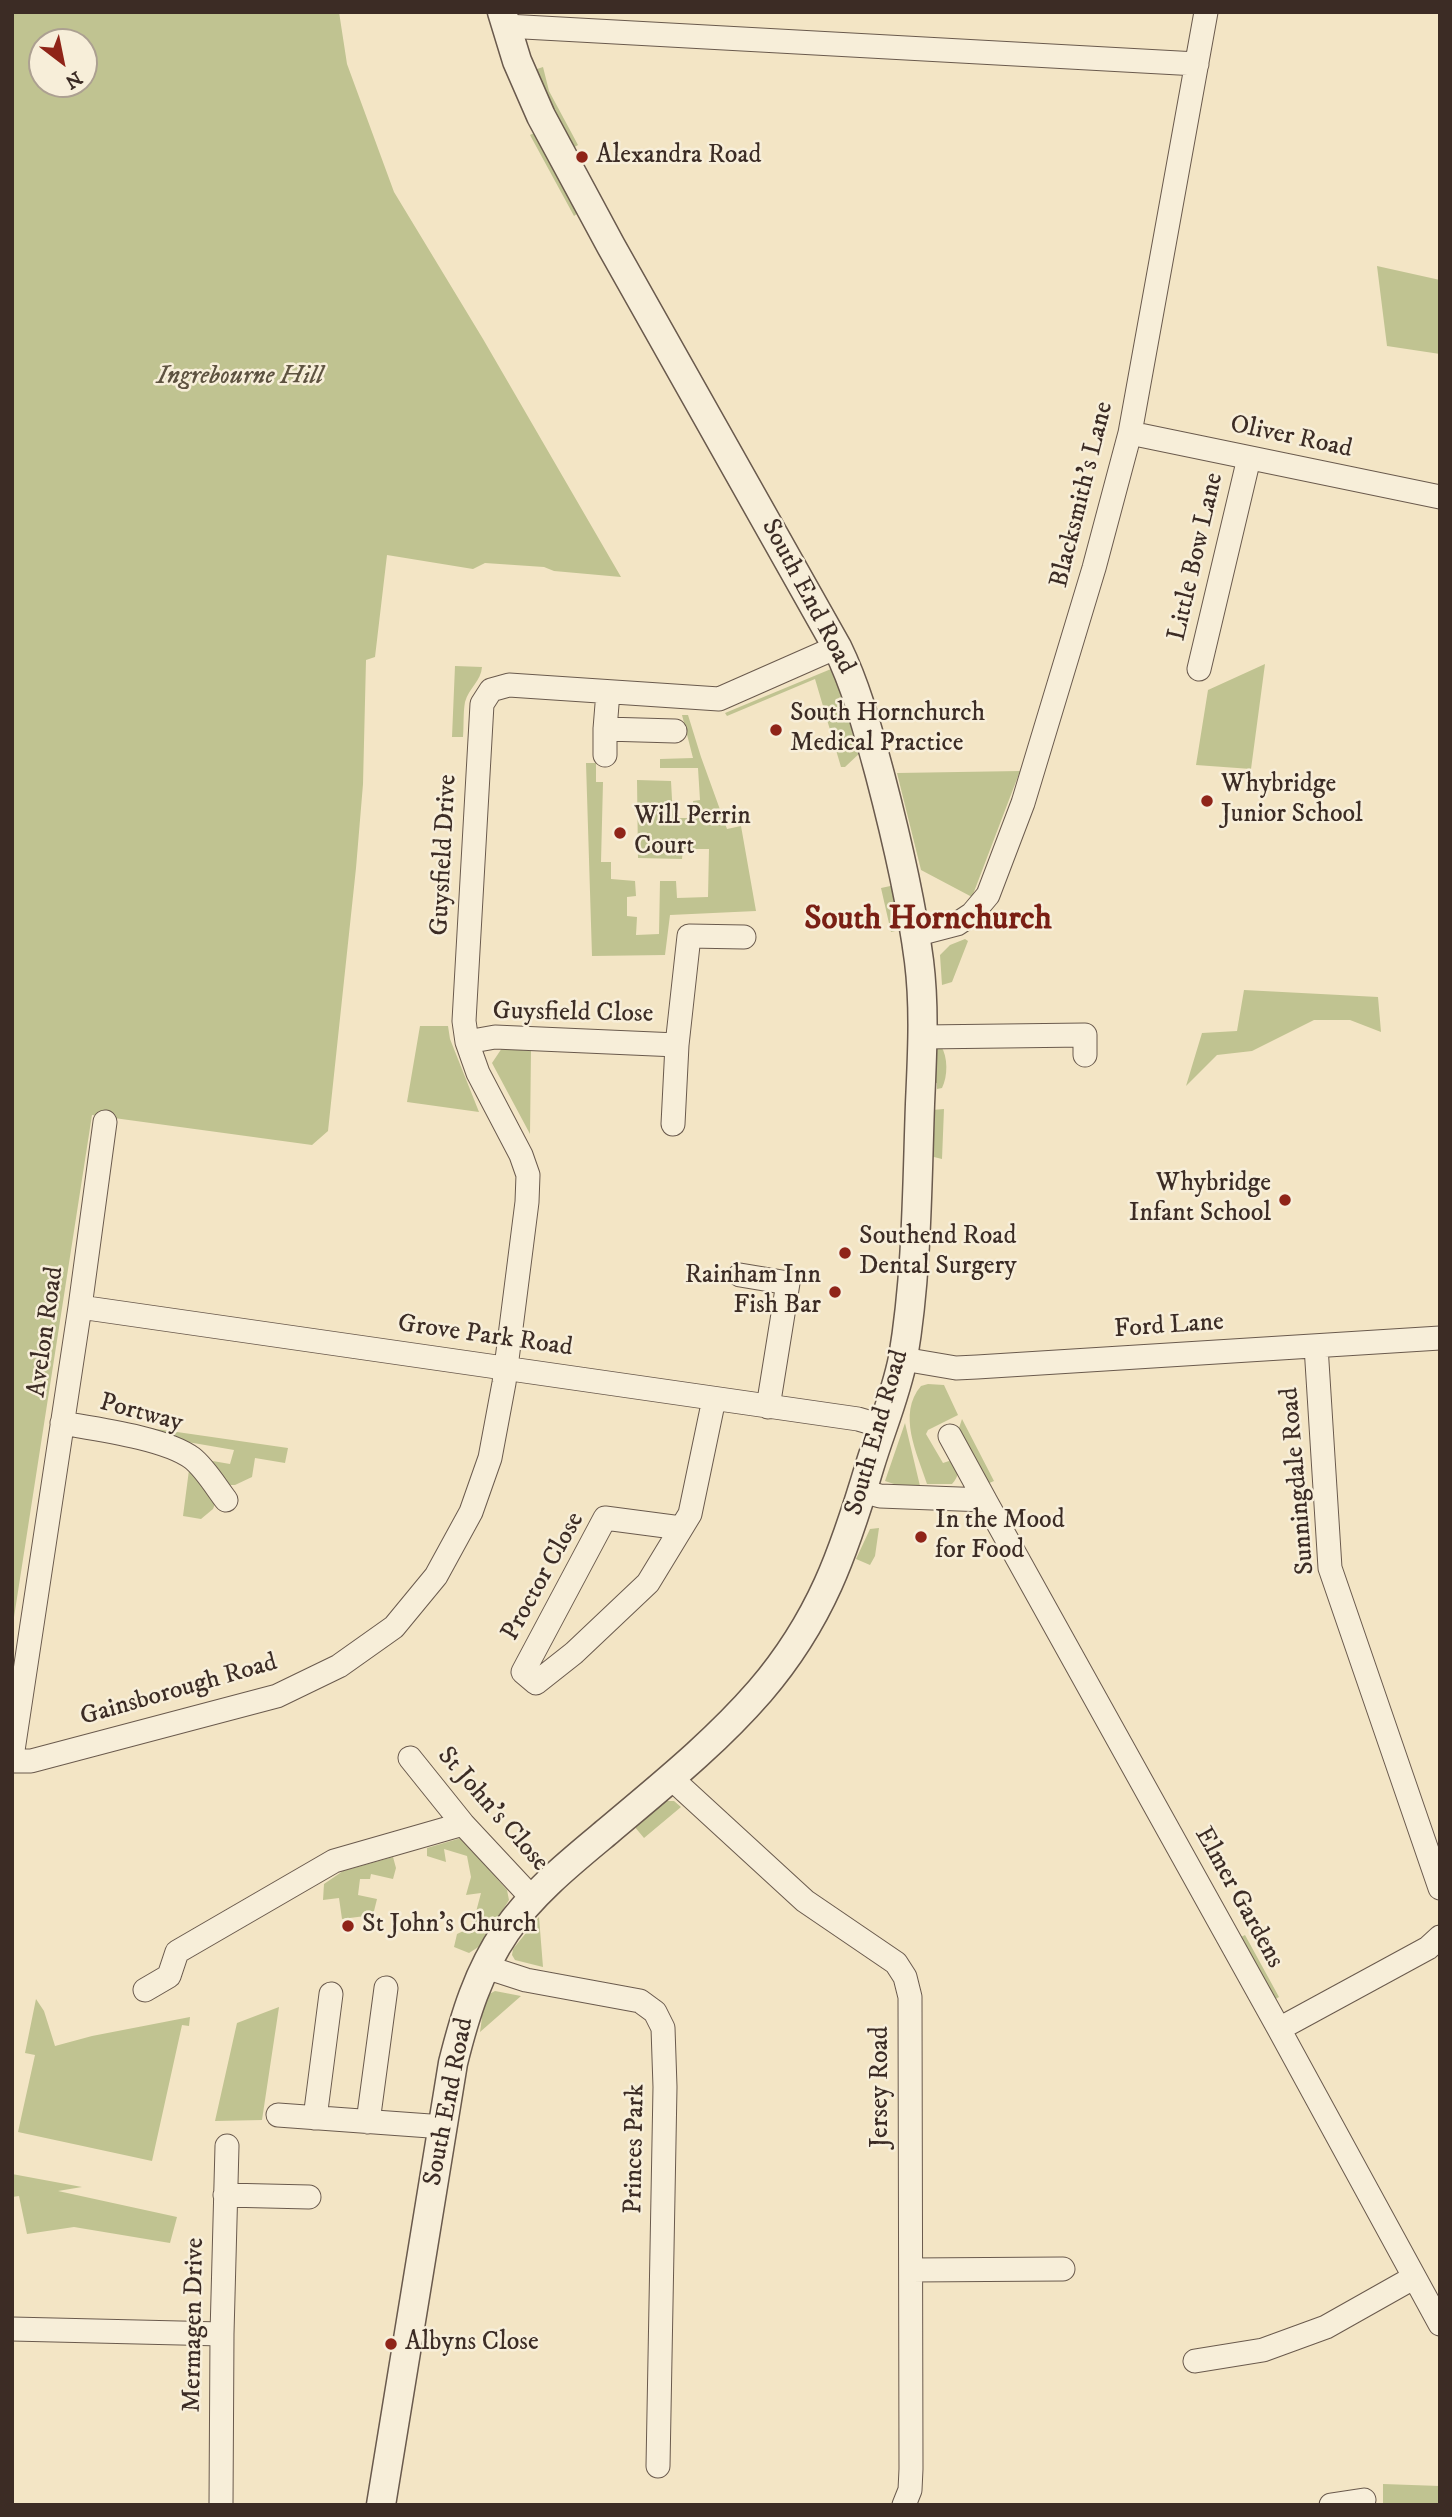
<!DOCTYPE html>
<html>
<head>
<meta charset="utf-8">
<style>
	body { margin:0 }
	#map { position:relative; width:1452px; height:2517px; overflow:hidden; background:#f3e5c5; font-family:"IM FELL DW Pica",serif }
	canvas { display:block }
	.frame { position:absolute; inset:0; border:14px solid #3c2c25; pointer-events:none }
	.north { position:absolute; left:28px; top:28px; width:70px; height:70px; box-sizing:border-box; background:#f7eed9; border:2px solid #aca091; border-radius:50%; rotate:148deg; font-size:19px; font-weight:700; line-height:28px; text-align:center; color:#3c2c25 }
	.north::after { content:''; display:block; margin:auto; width:24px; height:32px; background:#8f2418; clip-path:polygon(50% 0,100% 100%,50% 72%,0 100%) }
</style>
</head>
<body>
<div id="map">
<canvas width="1452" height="2517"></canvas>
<div class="frame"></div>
<div class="north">N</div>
</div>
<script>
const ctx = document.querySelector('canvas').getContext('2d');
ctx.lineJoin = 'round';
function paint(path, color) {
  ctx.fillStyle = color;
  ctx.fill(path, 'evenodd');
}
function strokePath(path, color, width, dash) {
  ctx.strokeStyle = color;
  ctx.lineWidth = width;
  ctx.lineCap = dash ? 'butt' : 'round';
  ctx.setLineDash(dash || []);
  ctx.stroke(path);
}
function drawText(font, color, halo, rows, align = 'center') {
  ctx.font = font + ' "IM FELL DW Pica",serif';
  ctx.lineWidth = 5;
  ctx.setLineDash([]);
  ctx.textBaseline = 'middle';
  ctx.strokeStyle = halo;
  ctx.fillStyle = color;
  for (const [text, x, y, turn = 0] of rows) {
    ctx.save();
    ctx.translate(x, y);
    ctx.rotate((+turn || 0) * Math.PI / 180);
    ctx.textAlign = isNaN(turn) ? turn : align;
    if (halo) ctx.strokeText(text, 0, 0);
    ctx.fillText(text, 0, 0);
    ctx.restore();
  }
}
paint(new Path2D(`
	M 12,12 L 339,12 L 347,64 L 394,192 L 483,339 L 621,577 L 554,571 L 544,567 L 485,563 L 473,569 L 387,555 L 375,657 L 366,660 L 363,784 L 356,868 L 328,1131 L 312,1145 L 92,1115 L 12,1630 ZM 42,42 L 84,42 L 84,84 L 42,84 Z
	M 543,67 L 549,91 L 578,145 L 573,148 L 557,122 L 534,70 Z
	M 536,132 L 578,213 L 574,216 L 530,135 Z
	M 1377,266 L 1440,280 L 1440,354 L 1387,346 Z
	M 1265,664 L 1251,769 L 1196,765 L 1208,690 Z
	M 455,666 L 482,667 C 481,681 469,688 465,702 C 463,713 464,726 463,737 L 452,737 Z
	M 831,669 L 844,689 L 862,751 L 845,767 L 841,767 L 815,679 L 727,716 L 725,713 Z
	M 682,715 L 688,715 L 701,757 L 727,829 L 741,826 L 756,911 L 670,915 L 665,955 L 592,956 L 586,763 L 596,763 L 596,782 L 603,782 L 601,862 L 611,862 L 611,879 L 635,881 L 636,896 L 627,897 L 627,916 L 637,917 L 636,935 L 659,934 L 660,881 L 676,881 L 677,898 L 708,897 L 709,849 L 683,849 L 682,859 L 638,858 L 637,780 L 671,781 L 673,818 L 693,818 L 693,801 L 700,800 L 698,768 L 660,768 L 660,759 L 693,758 Z
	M 1020,771 L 972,897 L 921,870 L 897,773 Z
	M 895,885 L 904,929 L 891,932 L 881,888 Z
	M 965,939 L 968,941 L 952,982 L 942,985 L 940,955 L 950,945 Z
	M 1244,990 L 1378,997 L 1381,1032 L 1350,1020 L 1314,1020 L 1252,1051 L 1217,1055 L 1186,1086 L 1202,1033 L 1237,1031 Z
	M 420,1026 L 448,1026 L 450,1039 L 479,1112 L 407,1102 Z
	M 934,1045 L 941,1046 C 948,1057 948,1076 942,1088 L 937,1089 L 937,1083 L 933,1083 Z
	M 502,1048 L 531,1051 L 530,1134 L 492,1063 Z
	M 944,1109 L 942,1159 L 930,1156 L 932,1110 Z
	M 928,1384 L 944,1385 L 958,1415 L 928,1430 L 926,1434 L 943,1463 L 949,1461 L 955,1462 C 959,1471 959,1476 952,1484 L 927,1484 C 917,1453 897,1414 921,1386 Z
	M 80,1418 L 288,1448 L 285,1463 L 255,1458 L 252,1477 L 235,1485 L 225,1485 L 201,1459 L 230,1464 L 234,1450 L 176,1440 Z
	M 962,1419 L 994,1481 L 987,1484 L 959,1428 Z
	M 905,1423 L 920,1486 L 903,1487 L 885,1481 Z
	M 189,1470 L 193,1472 L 215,1504 L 213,1509 L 201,1519 L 183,1516 Z
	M 879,1528 L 875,1556 L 870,1565 L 856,1559 L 870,1529 Z
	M 666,1801 L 674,1801 L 681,1807 L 644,1838 L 634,1826 Z
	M 461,1838 L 507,1890 L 509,1900 L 480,1946 L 469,1953 L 454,1947 L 457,1934 L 472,1927 L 481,1893 L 466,1895 L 471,1877 L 467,1856 L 444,1849 L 446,1862 L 427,1856 L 427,1848 Z
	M 393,1857 L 396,1868 L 393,1879 L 371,1874 L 370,1879 L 360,1879 L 358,1895 L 377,1899 L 373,1915 L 342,1919 L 339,1898 L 323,1900 L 324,1884 L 343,1871 Z
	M 539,1917 L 543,1967 L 515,1960 L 512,1955 L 513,1949 Z
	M 1245,1935 L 1279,1997 L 1272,2001 L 1237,1939 Z
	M 495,1991 L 521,1996 L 480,2032 C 483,2018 481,1996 495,1991 Z
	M 36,1999 L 44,2011 L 55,2046 L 92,2036 L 190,2017 L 189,2026 L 182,2025 L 152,2161 L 18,2132 L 35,2055 L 25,2053 Z
	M 279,2007 L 262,2120 L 215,2121 L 237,2023 Z
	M 12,2174 L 82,2187 L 58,2191 L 177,2217 L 170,2243 L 74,2227 L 27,2234 L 19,2196 L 12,2197 Z
	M 1383,2484 L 1440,2486 L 1440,2505 L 1383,2505 Z`), '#c0c391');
const minor = new Path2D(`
	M 506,26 L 1197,64
	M 1130,433 L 1440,497
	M 1199,669 L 1249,458
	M 608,692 L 605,729 L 675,731
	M 605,729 L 605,755
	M 915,935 L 957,924 L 972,914 L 988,895 L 1023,803 L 1094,568 L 1130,433 L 1206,12
	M 923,1037 L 1085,1035 L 1085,1055
	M 467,1042 L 495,1037 L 677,1045
	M 673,1124 L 677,1045 L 689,936 L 744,937
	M 740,1275 L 788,1283 L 768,1407
	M 80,1307 L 858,1419 L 882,1426
	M 1316,1346 L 1330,1568 L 1440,1888
	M 903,1359 L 956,1368 L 977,1367 L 1440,1338
	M 62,1423 C 96,1429 165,1438 192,1458 C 205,1468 216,1487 226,1500
	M 950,1436 L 985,1500
	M 862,1491 L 880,1496 L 985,1500 L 1279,2029 L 1440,2324
	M 681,1528 L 605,1518 L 523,1672 L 536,1683 L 574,1653 L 648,1583 L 690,1514 L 714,1399
	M 12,1757 L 80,1307 L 105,1122
	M 410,1758 L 463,1824 L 533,1899
	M 12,1761 L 31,1761 L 277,1696 L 339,1666 L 394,1627 L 436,1576 L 471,1512 L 490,1458 L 504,1383 L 527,1202 L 528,1175 L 521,1155 L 478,1073 L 467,1042 L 464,1021 L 482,704 L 491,690 L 509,685 L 719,699 L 837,647
	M 671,1778 L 805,1901 L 896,1963 L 905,1977 L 910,1997 L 911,2469 L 910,2490 L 904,2505
	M 486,1967 L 526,1980 L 640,2001 L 655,2012 L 663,2028 L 665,2087 L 658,2466
	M 145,1990 L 169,1976 L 177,1952 L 334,1861 L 463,1824
	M 1279,2029 L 1428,1948 L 1440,1937
	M 278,2115 L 444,2127
	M 315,2118 L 331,1994
	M 368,2122 L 386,1988
	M 225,2195 L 309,2197
	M 911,2270 L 1063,2269
	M 12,2329 L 222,2334
	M 1195,2361 L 1263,2350 L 1326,2327 L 1413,2278
	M 221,2505 L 222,2334 L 227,2146
	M 1331,2505 L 1364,2500`);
const tertiary = new Path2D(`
	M 381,2505 L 453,2063 C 465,2015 478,1972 506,1931 C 533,1892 572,1861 608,1831 C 660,1787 715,1743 760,1691 C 821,1620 844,1552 870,1465 C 881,1429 896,1394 903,1358 C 917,1275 917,1189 920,1104 C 922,1057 925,1009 919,961 C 911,899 896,836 880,775 C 868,731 857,688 837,647 L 611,246 L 541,116 L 517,61 L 502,12`);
strokePath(minor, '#6a5a4d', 25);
strokePath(tertiary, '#6a5a4d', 31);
strokePath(minor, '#f7eed9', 23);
strokePath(tertiary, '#f7eed9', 28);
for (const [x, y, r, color] of [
	[582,157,7,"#8f2418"],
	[776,730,7,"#8f2418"],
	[1207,801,7,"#8f2418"],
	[620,833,7,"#8f2418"],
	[1285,1200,7,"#8f2418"],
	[845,1253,7,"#8f2418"],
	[835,1292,7,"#8f2418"],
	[921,1537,7,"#8f2418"],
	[348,1926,7,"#8f2418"],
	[391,2344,7,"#8f2418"]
]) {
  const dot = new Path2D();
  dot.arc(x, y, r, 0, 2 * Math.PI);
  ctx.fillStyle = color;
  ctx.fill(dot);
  strokePath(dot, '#f7eed9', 2.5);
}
drawText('26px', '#3c2c25', '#f7eed9', [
	["Alexandra Road",596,157],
	["South Hornchurch",790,715],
	["Medical Practice",790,745],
	["Whybridge",1221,786],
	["Junior School",1221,816],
	["Will Perrin",634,818],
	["Court",634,848],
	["Whybridge",1271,1185,"right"],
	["Infant School",1271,1215,"right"],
	["Southend Road",859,1238],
	["Dental Surgery",859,1268],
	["Rainham Inn",821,1277,"right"],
	["Fish Bar",821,1307,"right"],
	["In the Mood",935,1522],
	["for Food",935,1552],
	["St John's Church",362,1926],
	["Albyns Close",405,2344]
], 'left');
drawText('italic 26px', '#5d5240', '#f7eed9', [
	["Ingrebourne Hill",240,378]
]);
drawText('26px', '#3c2c25', '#f7eed9', [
	["Oliver Road",1291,438,12],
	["Blacksmith's Lane",1083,495,-76],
	["Little Bow Lane",1197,557,-77],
	["South End Road",807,597,62],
	["Guysfield Drive",445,855,-87],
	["Guysfield Close",573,1014,1],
	["Ford Lane",1169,1327,-4],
	["Avelon Road",47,1332,-82],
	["Grove Park Road",485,1337,8],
	["Portway",141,1414,15],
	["South End Road",878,1433,-74],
	["Sunningdale Road",1299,1481,-95],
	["Proctor Close",544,1577,-61],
	["Gainsborough Road",179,1691,-16],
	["St John's Close",492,1810,49],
	["Elmer Gardens",1238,1898,61],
	["Jersey Road",882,2087,-90],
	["South End Road",450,2102,-79],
	["Princes Park",636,2149,-89],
	["Mermagen Drive",195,2325,-89]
]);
drawText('bold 33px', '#7a1f14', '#f7eed9', [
	["South Hornchurch",928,921]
]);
</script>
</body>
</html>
